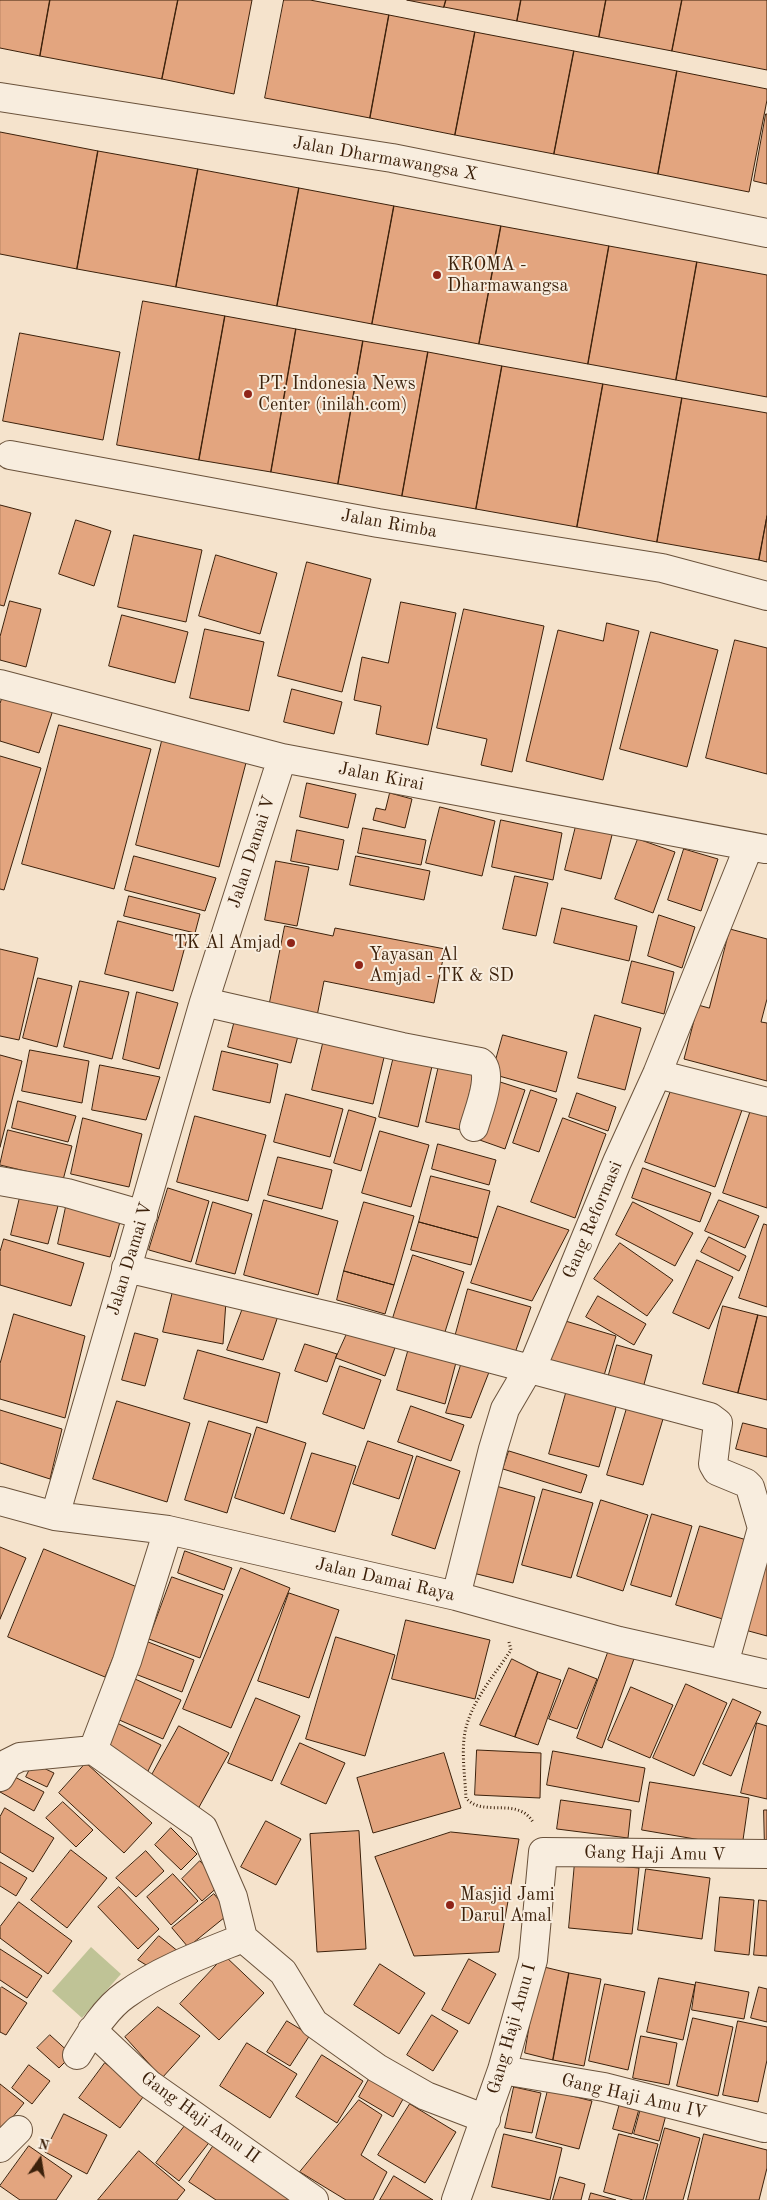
<!DOCTYPE html>
<html>
<head>
<meta charset="utf-8">
<style>
	body { margin:0 }
	#map { position:relative; width:767px; height:2200px; overflow:hidden; background:#f5e3cc; font-family:"Old Standard TT",serif }
	canvas { display:block }
	.north { position:absolute; left:15px; top:2135px; width:50px; height:50px; -webkit-text-stroke:4px #f8edde; paint-order:stroke; rotate:13deg; font-size:14px; font-weight:700; line-height:20px; text-align:center; color:#3c210b }
	.north::after { content:''; display:block; margin:auto; width:18px; height:22px; background:#3c210b; clip-path:polygon(50% 0,100% 100%,50% 72%,0 100%) }
</style>
</head>
<body>
<div id="map">
<canvas width="767" height="2200"></canvas>
<div class="north">N</div>
</div>
<script>
const ctx = document.querySelector('canvas').getContext('2d');
ctx.lineJoin = 'round';
function paint(path, color) {
  ctx.fillStyle = color;
  ctx.fill(path, 'evenodd');
}
function strokePath(path, color, width, dash) {
  ctx.strokeStyle = color;
  ctx.lineWidth = width;
  ctx.lineCap = dash ? 'butt' : 'round';
  ctx.setLineDash(dash || []);
  ctx.stroke(path);
}
function drawText(font, color, halo, rows, align = 'center') {
  ctx.font = font + ' "Old Standard TT",serif';
  ctx.lineWidth = 4;
  ctx.setLineDash([]);
  ctx.textBaseline = 'middle';
  ctx.strokeStyle = halo;
  ctx.fillStyle = color;
  for (const [text, x, y, turn = 0] of rows) {
    ctx.save();
    ctx.translate(x, y);
    ctx.rotate((+turn || 0) * Math.PI / 180);
    ctx.textAlign = isNaN(turn) ? turn : align;
    if (halo) ctx.strokeText(text, 0, 0);
    ctx.fillText(text, 0, 0);
    ctx.restore();
  }
}
paint(new Path2D(`
	M 91,1947 L 121,1974 L 82,2018 L 52,1991 Z`), '#bfc396');
const building = new Path2D(`
	M 0,0 L 50,0 L 40,56 L 0,48 Z
	M 50,0 L 178,0 L 162,79 L 40,56 Z
	M 178,0 L 252,0 L 234,94 L 162,79 Z
	M 284,0 L 310,0 L 389,15 L 370,118 L 265,98 Z
	M 407,0 L 446,0 L 444,7 Z
	M 446,0 L 521,0 L 517,21 L 444,7 Z
	M 521,0 L 606,0 L 599,37 L 517,21 Z
	M 606,0 L 682,0 L 672,51 L 599,37 Z
	M 682,0 L 767,0 L 767,70 L 672,51 Z
	M 389,15 L 475,32 L 455,135 L 370,118 Z
	M 475,32 L 574,51 L 554,154 L 455,135 Z
	M 574,51 L 677,71 L 658,174 L 554,154 Z
	M 677,71 L 767,89 L 767,100 L 749,192 L 658,174 Z
	M 766,114 L 767,114 L 767,184 L 754,181 Z
	M 0,132 L 98,151 L 77,269 L 0,254 Z
	M 98,151 L 198,169 L 176,287 L 77,269 Z
	M 198,169 L 299,188 L 277,306 L 176,287 Z
	M 299,188 L 394,206 L 372,324 L 277,306 Z
	M 394,206 L 501,226 L 479,344 L 372,324 Z
	M 501,226 L 609,246 L 588,364 L 479,344 Z
	M 609,246 L 697,262 L 676,380 L 588,364 Z
	M 697,262 L 767,275 L 767,397 L 676,380 Z
	M 143,301 L 225,316 L 199,460 L 117,445 Z
	M 225,316 L 296,329 L 271,472 L 199,460 Z
	M 296,329 L 363,341 L 338,484 L 271,472 Z
	M 20,333 L 120,352 L 103,440 L 3,421 Z
	M 363,341 L 428,352 L 402,496 L 338,484 Z
	M 428,352 L 502,366 L 476,509 L 402,496 Z
	M 502,366 L 603,384 L 577,527 L 476,509 Z
	M 603,384 L 682,398 L 657,542 L 577,527 Z
	M 682,398 L 767,413 L 767,516 L 759,560 L 657,542 Z
	M 0,505 L 31,513 L 4,606 L 0,605 Z
	M 767,516 L 767,562 L 759,560 Z
	M 76,520 L 111,531 L 94,586 L 59,574 Z
	M 134,535 L 202,550 L 186,622 L 118,607 Z
	M 216,555 L 277,573 L 260,634 L 199,616 Z
	M 307,562 L 371,579 L 342,692 L 278,676 Z
	M 10,601 L 41,609 L 26,667 L 0,660 L 0,637 Z
	M 401,602 L 456,613 L 428,745 L 376,734 L 381,706 L 354,700 L 362,657 L 388,663 Z
	M 464,609 L 544,626 L 512,772 L 481,765 L 487,739 L 437,728 Z
	M 122,615 L 188,632 L 175,683 L 109,666 Z
	M 607,623 L 639,631 L 603,780 L 526,761 L 558,630 L 603,641 Z
	M 205,629 L 264,642 L 249,711 L 190,698 Z
	M 651,632 L 718,650 L 687,767 L 620,749 Z
	M 735,640 L 767,648 L 767,774 L 706,758 Z
	M 292,689 L 342,702 L 334,734 L 284,722 Z
	M 4,692 L 54,707 L 39,753 L 0,741 L 0,704 Z
	M 59,725 L 151,749 L 114,889 L 22,864 Z
	M 164,733 L 248,755 L 219,867 L 136,845 Z
	M 0,756 L 41,768 L 4,890 L 0,889 Z
	M 307,783 L 356,794 L 348,828 L 300,817 Z
	M 390,793 L 412,799 L 405,828 L 373,820 L 376,808 L 385,810 Z
	M 440,807 L 495,821 L 482,876 L 426,863 Z
	M 501,820 L 562,833 L 553,880 L 492,867 Z
	M 577,822 L 613,831 L 601,879 L 565,870 Z
	M 363,828 L 426,840 L 421,865 L 358,853 Z
	M 297,830 L 344,840 L 338,870 L 291,861 Z
	M 638,839 L 675,852 L 653,913 L 615,899 Z
	M 684,849 L 718,859 L 701,911 L 668,900 Z
	M 134,856 L 216,878 L 205,911 L 125,890 Z
	M 356,856 L 430,871 L 424,900 L 350,885 Z
	M 276,861 L 309,867 L 297,926 L 265,920 Z
	M 515,876 L 548,883 L 536,936 L 503,929 Z
	M 129,896 L 200,914 L 195,933 L 124,916 Z
	M 562,908 L 637,926 L 629,961 L 554,943 Z
	M 659,915 L 695,927 L 682,968 L 648,956 Z
	M 118,921 L 187,939 L 173,991 L 105,974 Z
	M 285,926 L 333,936 L 335,928 L 445,949 L 434,1003 L 324,981 L 316,1021 L 268,1012 Z
	M 730,929 L 767,939 L 767,999 L 761,1022 L 767,1023 L 767,1081 L 684,1059 L 698,1005 L 709,1008 Z
	M 0,949 L 38,958 L 19,1040 L 0,1036 Z
	M 632,961 L 674,972 L 664,1014 L 622,1003 Z
	M 38,978 L 72,986 L 57,1047 L 23,1038 Z
	M 80,981 L 129,992 L 112,1059 L 64,1047 Z
	M 137,992 L 178,1003 L 159,1069 L 123,1059 Z
	M 595,1015 L 641,1028 L 625,1090 L 578,1078 Z
	M 236,1016 L 299,1032 L 291,1063 L 228,1047 Z
	M 325,1035 L 386,1049 L 373,1104 L 312,1090 Z
	M 503,1035 L 567,1052 L 556,1092 L 492,1074 Z
	M 30,1050 L 89,1061 L 82,1103 L 22,1091 Z
	M 222,1051 L 278,1064 L 270,1103 L 213,1090 Z
	M 395,1052 L 433,1062 L 418,1127 L 379,1117 Z
	M 0,1055 L 22,1061 L 0,1147 Z
	M 440,1061 L 475,1069 L 461,1130 L 426,1122 Z
	M 100,1065 L 160,1077 L 146,1120 L 92,1110 Z
	M 494,1080 L 525,1090 L 505,1149 L 474,1138 Z
	M 673,1085 L 742,1110 L 715,1187 L 645,1162 Z
	M 531,1090 L 557,1099 L 539,1152 L 513,1143 Z
	M 577,1093 L 616,1107 L 608,1131 L 569,1117 Z
	M 286,1094 L 343,1109 L 330,1157 L 274,1142 Z
	M 18,1101 L 76,1116 L 68,1142 L 12,1128 Z
	M 754,1101 L 767,1105 L 767,1208 L 723,1193 Z
	M 349,1110 L 376,1118 L 361,1171 L 334,1163 Z
	M 195,1116 L 266,1135 L 248,1201 L 177,1182 Z
	M 83,1118 L 142,1134 L 129,1187 L 71,1174 Z
	M 563,1118 L 606,1134 L 575,1218 L 531,1202 Z
	M 8,1130 L 72,1146 L 63,1180 L 0,1165 Z
	M 380,1131 L 429,1145 L 411,1207 L 362,1193 Z
	M 438,1144 L 496,1160 L 489,1185 L 432,1169 Z
	M 278,1157 L 332,1170 L 322,1209 L 268,1195 Z
	M 643,1168 L 711,1193 L 700,1222 L 632,1198 Z
	M 431,1176 L 490,1191 L 478,1238 L 419,1222 Z
	M 168,1188 L 209,1201 L 191,1262 L 149,1250 Z
	M 21,1193 L 59,1202 L 48,1244 L 11,1235 Z
	M 264,1200 L 338,1221 L 318,1295 L 244,1275 Z
	M 719,1200 L 759,1216 L 745,1248 L 705,1231 Z
	M 67,1202 L 122,1215 L 110,1257 L 58,1244 Z
	M 213,1202 L 252,1214 L 235,1274 L 196,1264 Z
	M 364,1202 L 414,1216 L 394,1285 L 344,1271 Z
	M 633,1202 L 693,1233 L 675,1266 L 616,1235 Z
	M 498,1206 L 569,1230 L 532,1301 L 471,1283 Z
	M 419,1222 L 478,1238 L 471,1265 L 411,1250 Z
	M 764,1224 L 767,1225 L 767,1307 L 739,1298 Z
	M 709,1237 L 746,1256 L 739,1271 L 701,1252 Z
	M 4,1239 L 84,1263 L 71,1306 L 0,1285 L 0,1252 Z
	M 620,1243 L 673,1280 L 647,1316 L 594,1279 Z
	M 413,1255 L 464,1272 L 444,1335 L 393,1318 Z
	M 697,1260 L 733,1277 L 709,1329 L 673,1313 Z
	M 344,1271 L 394,1285 L 385,1314 L 337,1300 Z
	M 174,1287 L 226,1301 L 223,1344 L 163,1332 Z
	M 468,1289 L 531,1307 L 515,1353 L 455,1337 Z
	M 598,1296 L 646,1324 L 634,1345 L 586,1317 Z
	M 723,1306 L 758,1315 L 738,1393 L 703,1384 Z
	M 243,1308 L 278,1316 L 263,1360 L 227,1350 Z
	M 14,1314 L 85,1336 L 65,1418 L 0,1399 L 0,1364 Z
	M 758,1315 L 767,1317 L 767,1400 L 738,1393 Z
	M 562,1320 L 616,1336 L 602,1382 L 548,1365 Z
	M 350,1327 L 397,1342 L 385,1376 L 336,1358 Z
	M 135,1333 L 158,1339 L 145,1386 L 122,1380 Z
	M 411,1341 L 458,1355 L 445,1404 L 397,1390 Z
	M 305,1344 L 337,1354 L 327,1382 L 295,1371 Z
	M 617,1345 L 652,1355 L 643,1388 L 608,1378 Z
	M 198,1350 L 280,1373 L 267,1423 L 184,1399 Z
	M 465,1352 L 493,1362 L 471,1418 L 446,1413 Z
	M 340,1366 L 381,1380 L 364,1429 L 323,1414 Z
	M 568,1386 L 618,1400 L 599,1467 L 549,1454 Z
	M 117,1401 L 190,1423 L 167,1502 L 93,1479 Z
	M 411,1406 L 464,1425 L 451,1461 L 398,1442 Z
	M 627,1408 L 663,1419 L 643,1485 L 607,1475 Z
	M 0,1410 L 62,1429 L 50,1479 L 0,1463 Z
	M 209,1421 L 251,1434 L 227,1513 L 185,1500 Z
	M 743,1423 L 767,1429 L 767,1457 L 736,1449 Z
	M 257,1427 L 306,1443 L 284,1514 L 235,1498 Z
	M 368,1441 L 413,1456 L 399,1499 L 353,1484 Z
	M 509,1451 L 587,1475 L 581,1493 L 503,1469 Z
	M 312,1453 L 356,1466 L 335,1532 L 291,1519 Z
	M 417,1456 L 460,1471 L 435,1549 L 392,1535 Z
	M 496,1486 L 535,1497 L 513,1583 L 473,1573 Z
	M 543,1489 L 593,1503 L 571,1578 L 522,1565 Z
	M 601,1500 L 648,1515 L 623,1591 L 577,1576 Z
	M 652,1514 L 692,1526 L 671,1597 L 631,1585 Z
	M 700,1526 L 750,1541 L 726,1620 L 676,1605 Z
	M 767,1544 L 767,1636 L 745,1630 Z
	M 0,1547 L 26,1558 L 0,1619 Z
	M 44,1549 L 142,1589 L 105,1677 L 8,1637 Z
	M 185,1551 L 232,1568 L 224,1590 L 178,1573 Z
	M 241,1568 L 290,1588 L 231,1728 L 183,1709 Z
	M 172,1577 L 223,1595 L 200,1658 L 149,1639 Z
	M 289,1593 L 339,1610 L 309,1698 L 258,1681 Z
	M 406,1620 L 490,1640 L 475,1699 L 392,1679 Z
	M 336,1637 L 395,1655 L 365,1756 L 306,1739 Z
	M 143,1640 L 194,1660 L 182,1692 L 130,1672 Z
	M 610,1647 L 635,1656 L 602,1748 L 577,1738 Z
	M 512,1659 L 538,1672 L 515,1737 L 480,1725 Z
	M 569,1668 L 597,1679 L 577,1729 L 549,1719 Z
	M 538,1672 L 561,1680 L 538,1745 L 515,1737 Z
	M 135,1679 L 181,1700 L 163,1739 L 117,1719 Z
	M 686,1684 L 727,1703 L 694,1776 L 653,1758 Z
	M 631,1687 L 673,1705 L 650,1758 L 608,1740 Z
	M 256,1698 L 300,1716 L 272,1781 L 228,1763 Z
	M 733,1699 L 761,1712 L 731,1776 L 703,1764 Z
	M 117,1723 L 161,1745 L 144,1779 L 103,1750 Z
	M 757,1723 L 767,1726 L 767,1799 L 741,1793 Z
	M 179,1726 L 229,1753 L 198,1809 L 148,1782 Z
	M 300,1743 L 345,1763 L 326,1804 L 281,1784 Z
	M 477,1750 L 541,1753 L 540,1798 L 475,1795 Z
	M 553,1751 L 645,1768 L 639,1802 L 547,1785 Z
	M 444,1753 L 461,1808 L 373,1833 L 357,1778 Z
	M 33,1763 L 54,1773 L 47,1787 L 26,1777 Z
	M 86,1763 L 152,1823 L 124,1853 L 59,1793 Z
	M 9,1774 L 44,1792 L 34,1811 L 0,1792 Z
	M 650,1782 L 749,1798 L 742,1847 L 642,1830 Z
	M 561,1800 L 631,1810 L 628,1838 L 557,1829 Z
	M 63,1802 L 93,1830 L 76,1847 L 46,1818 Z
	M 5,1808 L 54,1838 L 33,1872 L 0,1852 L 0,1817 Z
	M 764,1810 L 767,1810 L 767,1851 L 765,1851 Z
	M 266,1821 L 301,1839 L 276,1885 L 241,1867 Z
	M 171,1828 L 197,1854 L 181,1870 L 155,1845 Z
	M 359,1831 L 366,1949 L 317,1952 L 310,1834 Z
	M 451,1832 L 519,1839 L 499,1952 L 414,1956 L 375,1857 Z
	M 71,1850 L 107,1878 L 67,1928 L 31,1900 Z
	M 146,1851 L 164,1871 L 136,1897 L 116,1878 Z
	M 200,1861 L 221,1884 L 202,1901 L 182,1879 Z
	M 0,1862 L 27,1878 L 16,1896 L 0,1886 Z
	M 575,1862 L 639,1868 L 632,1934 L 569,1928 Z
	M 646,1869 L 710,1878 L 702,1939 L 638,1930 Z
	M 173,1874 L 198,1901 L 171,1925 L 147,1897 Z
	M 119,1887 L 159,1929 L 138,1949 L 98,1907 Z
	M 214,1894 L 230,1913 L 188,1947 L 172,1928 Z
	M 720,1897 L 754,1900 L 749,1955 L 715,1951 Z
	M 759,1900 L 767,1901 L 767,1956 L 754,1955 Z
	M 19,1902 L 72,1941 L 48,1974 L 0,1938 L 0,1927 Z
	M 159,1936 L 179,1952 L 159,1973 L 138,1960 Z
	M 0,1949 L 42,1976 L 27,1998 L 0,1980 Z
	M 225,1956 L 264,1993 L 219,2040 L 180,2004 Z
	M 469,1959 L 496,1974 L 469,2024 L 442,2010 Z
	M 380,1964 L 425,1993 L 399,2034 L 354,2005 Z
	M 540,1966 L 569,1973 L 553,2060 L 525,2053 Z
	M 569,1973 L 601,1979 L 584,2066 L 553,2060 Z
	M 659,1978 L 695,1985 L 683,2040 L 647,2032 Z
	M 696,1982 L 749,1992 L 744,2019 L 692,2010 Z
	M 605,1984 L 645,1992 L 628,2070 L 589,2061 Z
	M 2,1987 L 27,2003 L 6,2035 L 0,2032 L 0,1989 Z
	M 759,1987 L 767,1989 L 767,2022 L 751,2018 Z
	M 158,2007 L 200,2036 L 162,2078 L 125,2037 Z
	M 432,2015 L 458,2031 L 433,2071 L 407,2055 Z
	M 693,2018 L 733,2027 L 718,2096 L 677,2086 Z
	M 287,2021 L 310,2035 L 290,2066 L 267,2052 Z
	M 738,2021 L 767,2027 L 767,2060 L 758,2102 L 723,2095 Z
	M 50,2035 L 72,2055 L 59,2068 L 37,2048 Z
	M 641,2036 L 677,2043 L 669,2085 L 633,2078 Z
	M 247,2043 L 297,2074 L 270,2118 L 220,2086 Z
	M 322,2055 L 363,2081 L 337,2123 L 296,2097 Z
	M 105,2063 L 146,2093 L 120,2128 L 79,2098 Z
	M 29,2065 L 50,2081 L 32,2104 L 12,2088 Z
	M 373,2072 L 407,2092 L 393,2117 L 359,2097 Z
	M 0,2084 L 24,2103 L 0,2133 Z
	M 514,2087 L 541,2093 L 532,2133 L 505,2128 Z
	M 548,2090 L 592,2101 L 579,2149 L 536,2138 Z
	M 359,2100 L 382,2115 L 361,2155 L 387,2172 L 373,2200 L 346,2200 L 300,2172 Z
	M 620,2103 L 639,2109 L 632,2134 L 613,2129 Z
	M 410,2104 L 456,2132 L 425,2183 L 378,2155 Z
	M 641,2108 L 666,2115 L 659,2141 L 634,2134 Z
	M 64,2114 L 107,2135 L 87,2174 L 45,2152 Z
	M 191,2118 L 215,2135 L 179,2181 L 156,2163 Z
	M 665,2128 L 700,2138 L 683,2200 L 646,2200 Z
	M 504,2134 L 562,2148 L 550,2200 L 492,2187 Z
	M 619,2134 L 658,2144 L 643,2200 L 633,2200 L 604,2192 Z
	M 704,2134 L 767,2150 L 767,2168 L 759,2200 L 688,2200 Z
	M 214,2145 L 298,2200 L 216,2200 L 189,2182 Z
	M 29,2146 L 72,2176 L 56,2200 L 20,2200 L 0,2186 Z
	M 139,2151 L 185,2190 L 177,2200 L 98,2200 Z
	M 394,2176 L 433,2200 L 380,2200 Z
	M 560,2177 L 585,2184 L 581,2200 L 553,2200 Z
	M 591,2193 L 616,2200 L 589,2200 Z`);
paint(building, '#e3a57f');
strokePath(building, '#3c210b', 1);
const minor = new Path2D(`
	M 0,97 L 392,158 L 767,233
	M 10,455 L 378,523 L 662,568 L 767,596
	M 0,684 L 282,758 L 765,849
	M 204,1002 L 402,1047 L 480,1062 C 495,1072 478,1112 474,1127
	M 657,1074 L 767,1102
	M 0,1181 L 67,1193 L 143,1215
	M 126,1268 L 346,1320 L 710,1417 L 718,1423 L 713,1464 L 717,1471 L 746,1483 L 750,1487 L 762,1528 L 724,1664
	M 0,1501 L 55,1516 L 168,1530 L 456,1596 L 619,1641 L 767,1674
	M 55,1516 L 204,1002 L 282,758
	M 456,1596 L 493,1449 L 505,1409 L 529,1368 L 532,1368 L 617,1162 L 657,1074 L 749,846
	M 93,1750 L 127,1661 L 168,1530
	M 0,1777 L 8,1763 L 20,1757 L 93,1750 L 203,1828 L 233,1897 L 243,1938 L 283,1972 L 314,2023 L 377,2068 L 426,2096 L 486,2119
	M 92,2030 L 149,2084 L 314,2200
	M 77,2055 C 89,2035 106,2008 125,1995 C 161,1969 203,1954 243,1938
	M 502,2070 L 604,2087 L 764,2128
	M 0,2148 L 18,2130
	M 456,2200 L 502,2070 L 533,1960 L 543,1852 L 767,1854`);
strokePath(minor, '#6a523b', 30);
strokePath(new Path2D(`
	M 509,1642 L 511,1650 C 496,1673 475,1697 467,1724 C 460,1746 465,1775 466,1798 C 483,1818 517,1796 533,1822`), '#3c210b', 3, [1, 2.5]);
strokePath(minor, '#f8edde', 28);
for (const [x, y, r, color] of [
	[437,275,5,"#8f2418"],
	[248,394,5,"#8f2418"],
	[291,943,5,"#8f2418"],
	[359,965,5,"#8f2418"],
	[450,1905,5,"#8f2418"]
]) {
  const dot = new Path2D();
  dot.arc(x, y, r, 0, 2 * Math.PI);
  ctx.fillStyle = color;
  ctx.fill(dot);
  strokePath(dot, '#f8edde', 2);
}
drawText('18px', '#3c210b', '#f8edde', [
	["Jalan Dharmawangsa X",385,159,10],
	["Jalan Rimba",389,524,10],
	["Jalan Kirai",381,777,11],
	["Jalan Damai V",252,852,-72],
	["Gang Reformasi",593,1220,-67],
	["Jalan Damai V",130,1259,-73],
	["Jalan Damai Raya",385,1580,13],
	["Gang Haji Amu V",655,1854,1],
	["Gang Haji Amu I",512,2029,-74],
	["Gang Haji Amu IV",634,2097,13],
	["Gang Haji Amu II",200,2118,36]
]);
drawText('18px', '#3c210b', '#f8edde', [
	["KROMA -",447,265],
	["Dharmawangsa",447,286],
	["PT. Indonesia News",258,384],
	["Center (inilah.com)",258,405],
	["TK Al Amjad",281,943,"right"],
	["Yayasan Al",369,955],
	["Amjad - TK & SD",369,976],
	["Masjid Jami",460,1895],
	["Darul Amal",460,1916]
], 'left');
</script>
</body>
</html>
